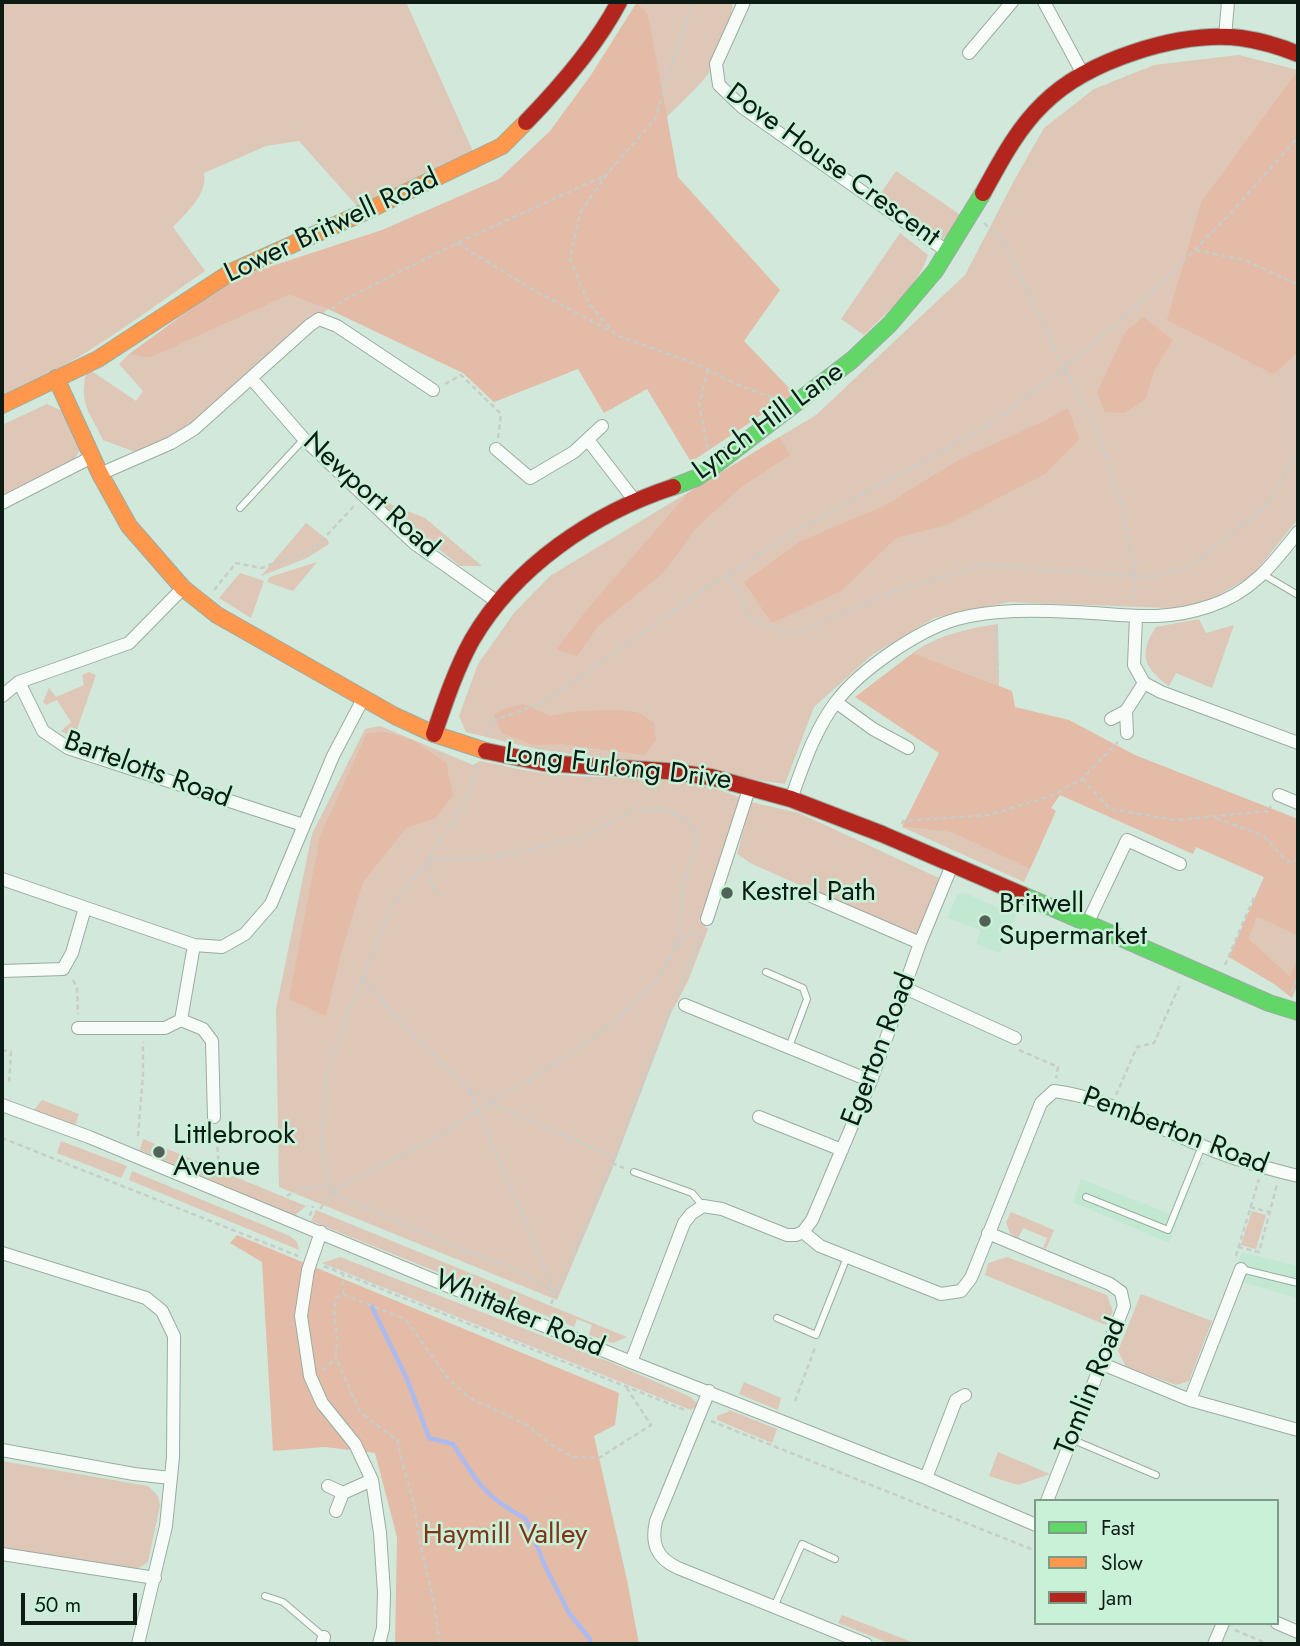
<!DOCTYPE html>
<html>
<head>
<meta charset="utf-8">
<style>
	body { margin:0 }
	#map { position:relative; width:1300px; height:1646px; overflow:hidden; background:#d1e8da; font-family:Jost,sans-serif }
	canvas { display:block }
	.frame { position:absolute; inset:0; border:4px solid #0c1b13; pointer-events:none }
	.legend { position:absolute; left:1034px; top:1499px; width:245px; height:126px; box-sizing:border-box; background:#c8f1d8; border:2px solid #7d9b89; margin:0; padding:9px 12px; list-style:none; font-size:21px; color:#0c1b13 }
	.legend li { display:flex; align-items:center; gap:14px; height:35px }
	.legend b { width:35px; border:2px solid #7d9b89 }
	.scale { position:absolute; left:21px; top:1593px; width:116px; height:32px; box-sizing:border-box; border:4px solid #0c1b13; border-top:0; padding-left:9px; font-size:21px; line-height:24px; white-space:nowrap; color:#0c1b13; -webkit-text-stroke:5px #c8f1d8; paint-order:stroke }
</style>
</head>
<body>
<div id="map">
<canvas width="1300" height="1646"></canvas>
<div class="frame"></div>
<ul class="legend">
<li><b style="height:9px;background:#63d668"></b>Fast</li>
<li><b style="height:9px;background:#ff974d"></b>Slow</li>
<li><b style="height:9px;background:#b3261e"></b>Jam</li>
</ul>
<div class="scale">50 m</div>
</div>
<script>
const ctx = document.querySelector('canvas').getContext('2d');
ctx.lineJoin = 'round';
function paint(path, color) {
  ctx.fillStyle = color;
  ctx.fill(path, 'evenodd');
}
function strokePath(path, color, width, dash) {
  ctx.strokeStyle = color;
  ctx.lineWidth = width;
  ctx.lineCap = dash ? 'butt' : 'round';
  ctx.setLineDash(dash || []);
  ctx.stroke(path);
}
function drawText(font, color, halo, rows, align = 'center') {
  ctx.font = font + ' Jost,sans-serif';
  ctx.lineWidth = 5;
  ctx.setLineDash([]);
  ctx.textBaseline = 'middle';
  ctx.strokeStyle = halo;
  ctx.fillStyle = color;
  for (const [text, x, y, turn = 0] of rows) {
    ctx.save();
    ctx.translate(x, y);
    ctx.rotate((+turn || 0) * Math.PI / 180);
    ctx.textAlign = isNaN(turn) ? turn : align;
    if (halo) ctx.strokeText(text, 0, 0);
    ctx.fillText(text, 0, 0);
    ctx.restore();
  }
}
paint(new Path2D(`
	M 965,893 L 1003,910 L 1005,905 L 1018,911 L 1000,953 L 976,944 L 981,930 L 947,918 L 957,895 Z
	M 1192,1159 L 1205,1163 L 1198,1168 L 1169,1243 L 1073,1202 L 1081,1179 L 1170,1214 Z
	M 1242,1252 L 1298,1266 L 1298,1298 L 1232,1279 Z`), '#c3e8d1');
paint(new Path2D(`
	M 2,2 L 406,2 L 480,167 L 365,215 L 299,141 L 266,146 L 204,173 C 208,194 187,212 173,227 L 205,271 C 140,316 75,366 2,397 Z
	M 637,2 L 732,2 C 735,14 716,62 708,74 C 696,90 679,104 666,118 L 648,14 Z
	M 1239,55 L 1298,70 L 1202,200 L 1272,374 L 1298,353 L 1298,519 L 1252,576 L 1194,609 L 1009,602 L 934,618 L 872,655 L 814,707 L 785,784 L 536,749 L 466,732 L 459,716 L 478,664 L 514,613 L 550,576 L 816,415 L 965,275 L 1016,177 L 1044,128 L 1094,89 L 1154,65 Z
	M 896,171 L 962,216 L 943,239 L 879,196 Z
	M 900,233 L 928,255 C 918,287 887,312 864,335 L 841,319 Z
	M 289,295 L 328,309 L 188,429 L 138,453 L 103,440 C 90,411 79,406 86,373 L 90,370 L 136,401 L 143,391 L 119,364 L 129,354 L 150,358 Z
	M 47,404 L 67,413 L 81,447 L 73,462 L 2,500 L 2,425 Z
	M 375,498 L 425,518 L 482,566 L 460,566 Z
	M 306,523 L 328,540 L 329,544 L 307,558 L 261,576 Z
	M 317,562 L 293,591 L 267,582 L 270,577 Z
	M 240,573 L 264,581 L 251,618 L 219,598 Z
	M 1199,619 L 1206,633 L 1234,625 L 1212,688 L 1176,673 L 1169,686 C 1144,668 1138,654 1156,627 Z
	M 998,624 L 999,686 L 913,653 C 937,635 970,628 998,624 Z
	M 89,672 L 96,675 L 74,738 L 61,731 L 71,722 L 57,700 L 46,705 L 43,702 L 49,688 L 56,697 L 84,685 L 82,675 Z
	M 380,726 L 473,765 L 480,761 C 502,765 523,771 544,773 C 609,782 682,770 743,799 L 699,921 L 708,929 L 688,981 L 671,1013 L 611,1172 L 557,1300 L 279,1187 L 276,1009 L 312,834 L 365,729 Z
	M 751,802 L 799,813 L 941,879 L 918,937 L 752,864 L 737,854 Z
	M 902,827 L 950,832 L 1030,869 L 1024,882 Z
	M 1257,917 L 1298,936 L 1298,957 L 1291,977 L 1249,939 Z
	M 42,1100 L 79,1114 L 75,1126 L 34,1110 Z
	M 143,1139 L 306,1206 L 294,1216 L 140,1150 Z
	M 61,1141 L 127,1166 L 121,1178 L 57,1153 Z
	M 132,1171 L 290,1236 L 297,1242 L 299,1250 L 129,1180 Z
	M 316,1210 L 627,1337 L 613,1343 L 589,1335 L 592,1325 L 577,1319 L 574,1327 L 311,1221 Z
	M 1252,1211 L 1266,1215 L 1256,1249 L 1241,1245 Z
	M 1011,1212 L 1054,1230 L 1046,1249 L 1043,1248 L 1047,1238 L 1023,1228 L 1018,1239 L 1010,1233 L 1006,1222 Z
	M 340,1257 L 610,1362 L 691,1397 L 698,1405 L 691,1410 L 322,1263 Z
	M 1007,1257 L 1107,1295 L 1113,1312 L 1106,1325 L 985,1275 L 988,1263 Z
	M 1141,1294 L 1212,1321 L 1189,1381 L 1176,1385 L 1126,1367 L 1118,1351 Z
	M 744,1382 L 781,1398 L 778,1410 L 739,1394 Z
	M 729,1410 L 777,1429 L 772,1443 L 717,1420 L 717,1416 L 728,1412 Z
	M 998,1452 L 1050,1474 L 1018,1485 L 989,1476 Z
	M 2,1461 L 148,1486 L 158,1496 L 160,1505 L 148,1562 L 136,1570 L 2,1549 Z
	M 842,1615 L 917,1644 L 891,1644 L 838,1623 Z`), '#dec7b6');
paint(new Path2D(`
	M 637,2 L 648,14 L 678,177 L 780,290 L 744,341 L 794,393 L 691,462 L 647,389 L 604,413 L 578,369 L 494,402 L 463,373 L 328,309 L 289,295 L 150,358 L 129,354 L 232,279 L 382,230 L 499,179 L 550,131 L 591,75 Z
	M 1298,70 L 1298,353 L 1273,374 L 1167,320 L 1202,200 Z
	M 1143,317 L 1173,340 L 1154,371 L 1146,398 L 1125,413 L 1105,412 L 1097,392 L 1126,331 Z
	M 1068,408 L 1079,439 L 1045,474 L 946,525 L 896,538 L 841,591 L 772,623 L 744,582 L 801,541 L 884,506 L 957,461 L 1042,422 Z
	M 779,437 L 790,455 L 740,488 L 695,529 L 664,572 L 597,627 L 577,656 L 557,649 L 585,612 L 688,493 Z
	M 913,653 L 1012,691 L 1015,707 L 1069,720 L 1135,755 L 1298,819 L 1298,936 L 1257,917 L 1249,939 L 1290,976 L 1298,957 L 1298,984 L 1292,998 L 1274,984 L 1229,957 L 1264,877 L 1196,847 L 1193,854 L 1060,795 L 1051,808 L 1056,811 L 1030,869 L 950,832 L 902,827 L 939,753 L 855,697 Z
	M 524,704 L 550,716 L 577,711 L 616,710 L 637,712 L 654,723 L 656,740 L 644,755 L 561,744 L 534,745 L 502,733 L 494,715 L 503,709 Z
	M 385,732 L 413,740 L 446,763 L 453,795 L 436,818 L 406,828 L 363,882 L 342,950 L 326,1016 L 289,999 L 320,836 L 367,733 Z
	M 237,1235 L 619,1393 L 615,1425 L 594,1436 L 627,1580 L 639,1644 L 395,1644 L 397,1537 L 375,1453 L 325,1447 L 273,1451 L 262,1262 L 230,1243 Z`), '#e3bba6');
strokePath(new Path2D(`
	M 372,1307 L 407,1379 L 429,1438 L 453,1444 C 478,1484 484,1496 526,1519 L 545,1566 L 569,1613 L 590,1639 L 590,1644`), '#adbaee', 4.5);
const lane = new Path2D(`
	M 240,508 L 303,440
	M 1264,575 L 1298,595
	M 766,972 L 803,988 L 807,999 L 789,1047
	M 634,1172 L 692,1193 L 703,1206
	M 1086,1197 L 1168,1230 L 1202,1146
	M 1241,1269 L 1298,1283
	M 777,1318 L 816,1335 L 847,1257
	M 1071,1439 L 1156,1475
	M 265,1596 L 283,1602 L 324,1637
	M 774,1607 L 802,1544 L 835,1559`);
const street = new Path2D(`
	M 744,2 L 716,64 L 719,85 L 742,107 L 948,252
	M 1044,2 L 1084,76
	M 1225,37 L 1228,2
	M 969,53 L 1012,2
	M 251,378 L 304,439 L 414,543 L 499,603
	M 588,440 L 635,501
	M 496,449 L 530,478 L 574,452 L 602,426
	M 100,474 L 171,443 L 194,429 L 310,325 L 319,319 L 337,326 L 433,390
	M 2,503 L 92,457
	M 19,682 L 43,731 L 68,748 L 303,825
	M 1144,683 L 1161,692 L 1298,743
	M 2,696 L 19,682 L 129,643 L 183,588
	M 836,702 L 873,729 L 908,748
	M 1111,719 L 1126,711
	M 1127,733 L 1126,711 L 1144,683 L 1134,665 L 1136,617
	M 1279,795 L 1298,803
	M 791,799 C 803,766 814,731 836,702 C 860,670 918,630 957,619 C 994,609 1036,610 1074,612 C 1124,614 1160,623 1210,606 C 1251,593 1273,564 1298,532
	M 2,879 L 194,945 L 222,947 L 245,934 L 271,904 L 333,756 L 363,699
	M 809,895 L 920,943
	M 707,919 L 750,786
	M 1087,924 L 1127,840 L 1180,864
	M 2,971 L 63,969 L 72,953 L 85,908
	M 905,988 L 1015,1038
	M 685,1005 L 871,1081
	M 181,1020 L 203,1029 L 212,1041 L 214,1117
	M 78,1028 L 165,1028 L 181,1020 L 194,945
	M 2,1105 L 89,1137 L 631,1362 L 926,1478 L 1036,1525
	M 759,1117 L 842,1150
	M 321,1232 L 308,1270 L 301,1316 L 310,1376 L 322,1403 L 355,1444 L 372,1480 L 380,1533 L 384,1593 L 383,1628 L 379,1644
	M 803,1232 L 812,1220 L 871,1081 L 920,943 L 952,865
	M 988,1233 L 1110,1284 L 1121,1292 L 1124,1306 L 1047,1501
	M 2,1253 L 146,1298 L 162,1311 L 174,1336 L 173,1457 L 166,1526 L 138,1644
	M 631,1362 L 684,1223 L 691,1214 L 703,1206 L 722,1209 L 787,1235 L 796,1235 L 803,1232 L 820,1246 L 941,1294 L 961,1291 L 971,1278 L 1041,1103 L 1054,1091 C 1105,1097 1153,1126 1200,1145 C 1232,1159 1265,1168 1298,1176
	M 1100,1363 L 1190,1400 L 1298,1430
	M 709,1391 L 656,1521 C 651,1543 656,1558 678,1568 L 866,1644
	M 1190,1400 L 1241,1269
	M 2,1450 L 134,1474 L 171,1478
	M 926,1478 L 956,1400 L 965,1395
	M 328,1486 L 343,1493
	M 336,1511 L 343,1493 L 372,1480
	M 2,1554 L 155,1578
	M 1277,1623 L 1298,1632
	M 322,1644 L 324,1637
	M 1214,1644 L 1223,1623`);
const fast = new Path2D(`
	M 673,487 L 696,478 L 714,466 L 852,360 L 890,324 L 935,271 L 983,193
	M 1023,895 L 1269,1003 L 1298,1012`);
const slow = new Path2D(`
	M 56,378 L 100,474 L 129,526 L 183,588 L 217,615 L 395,716 L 434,734 L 486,751
	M 2,405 L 98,359 L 231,272 L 369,210 L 502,146 L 526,122`);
const jam = new Path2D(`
	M 526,122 C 561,86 596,46 619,2
	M 983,193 C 1000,162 1017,129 1043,104 C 1087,60 1179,31 1241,38 C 1262,41 1279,46 1298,54
	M 434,734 C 445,702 456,669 472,640 C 515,566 594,513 673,487
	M 486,751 L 544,763 L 667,771 L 711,777 L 791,799 L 882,834 L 1023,895`);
strokePath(lane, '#9aaca1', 8);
strokePath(street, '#9aaca1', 14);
strokePath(fast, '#9aaca1', 18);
strokePath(slow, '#9aaca1', 18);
strokePath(jam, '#9aaca1', 18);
strokePath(new Path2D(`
	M 692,2 L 655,119 L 607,174 L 580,213 L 570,259 L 589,304 L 616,335 L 694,363 L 736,384 L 773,398
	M 984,223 L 1003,240 L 1064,369 L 1093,419 L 1121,501 L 1135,576 L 1135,604
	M 457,243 L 532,289 L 612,332
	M 1196,250 L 1247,261 L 1298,285
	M 331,310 L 342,301 L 457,243 L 604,176
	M 445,384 L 461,375 L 501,414 L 498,438
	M 708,449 L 699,404 L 708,371
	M 728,574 L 751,620 L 793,634 L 895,591 L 983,565 L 1150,577 L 1192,565 L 1266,506 L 1298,451
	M 214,590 L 236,563 L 261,568 L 313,550 L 354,506
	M 996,627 L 998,677
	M 487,736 L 491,721 L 543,703 L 696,595 L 787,536 L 994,422 L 1070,364 L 1155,290 L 1229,215 L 1298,137
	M 1082,779 L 1110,809 L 1175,820 L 1268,811 L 1271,806
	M 1216,818 L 1264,836 L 1287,862 L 1298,860
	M 902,824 L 903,821 L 989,815 L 1051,796 L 1082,779 L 1118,742
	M 441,897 C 410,862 445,837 463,807 C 470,795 473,780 478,766
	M 1225,965 L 1254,897
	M 362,978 L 405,1027 L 468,1089 L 492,1104 L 614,1157
	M 73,980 L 77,988 L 78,1014
	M 1292,992 L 1298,975
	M 678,994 L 702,932
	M 2,1050 L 11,1052 L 9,1084
	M 1019,1050 L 1058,1067 L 1056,1078
	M 470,1092 L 555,1292
	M 1116,1095 L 1137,1047 L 1154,1043 L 1181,982
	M 216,1130 L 219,1168
	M 138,1136 L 143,1075 L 143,1042
	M 2,1138 L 298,1256
	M 612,1163 L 624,1168
	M 287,1196 L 296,1190 L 330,1185
	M 1250,1207 L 1269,1212
	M 320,1209 L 332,1193 L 352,1180 L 426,1143 L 574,1052 L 613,1022 L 650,988 L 664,970 L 673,951 L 697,928
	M 310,1216 L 313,1206
	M 1238,1247 L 1259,1252 L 1277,1185
	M 1236,1256 L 1259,1179
	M 324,1266 L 685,1410
	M 555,1292 L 511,1267 L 481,1257 L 332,1193 L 321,1148 L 325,1092 L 331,1057 L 393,904 L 429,859 L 493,857 L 582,838 L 633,810 L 665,809 L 688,821 L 698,837 L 684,882 L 679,934 L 673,951
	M 343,1294 L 343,1274
	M 551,1304 L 609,1171 L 672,1006
	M 323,1371 L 336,1358
	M 795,1401 L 816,1345
	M 711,1421 L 1036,1551
	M 1235,1630 L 1268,1644
	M 439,1644 C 437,1609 428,1577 420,1543 C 417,1530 417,1517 414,1505 C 409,1483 401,1463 398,1441 L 360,1412 L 336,1358 L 337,1334 L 334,1316 L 336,1298 L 343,1294 L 405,1319 L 447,1377 L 468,1397 L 527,1425 L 549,1443 L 572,1457 L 599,1458 L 651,1425 L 626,1387`), '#c7cdc9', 2.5, [5, 3.5]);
strokePath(lane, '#f8fcf9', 6);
strokePath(street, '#f8fcf9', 12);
strokePath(fast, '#63d668', 16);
strokePath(slow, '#ff974d', 16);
strokePath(jam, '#b3261e', 16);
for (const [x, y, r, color] of [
	[727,893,7,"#516359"],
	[985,921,7,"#516359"],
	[159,1152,7,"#516359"]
]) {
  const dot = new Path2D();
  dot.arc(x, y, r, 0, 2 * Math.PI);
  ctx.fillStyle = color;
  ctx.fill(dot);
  strokePath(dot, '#c8f1d8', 2.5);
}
drawText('28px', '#0c1b13', '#c8f1d8', [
	["Dove House Crescent",832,166,36],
	["Lower Britwell Road",332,227,-25],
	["Lynch Hill Lane",769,422,-36],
	["Newport Road",370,496,42],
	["Long Furlong Drive",618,768,7],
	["Bartelotts Road",147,771,20],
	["Egerton Road",880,1050,-69],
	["Pemberton Road",1175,1132,21],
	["Whittaker Road",519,1315,23],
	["Tomlin Road",1092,1387,-68]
]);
drawText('28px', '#0c1b13', '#c8f1d8', [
	["Kestrel Path",741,893],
	["Britwell",999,905],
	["Supermarket",999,937],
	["Littlebrook",173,1136],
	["Avenue",173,1168]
], 'left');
drawText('28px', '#823217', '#c8f1d8', [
	["Haymill Valley",505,1536]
]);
</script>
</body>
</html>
